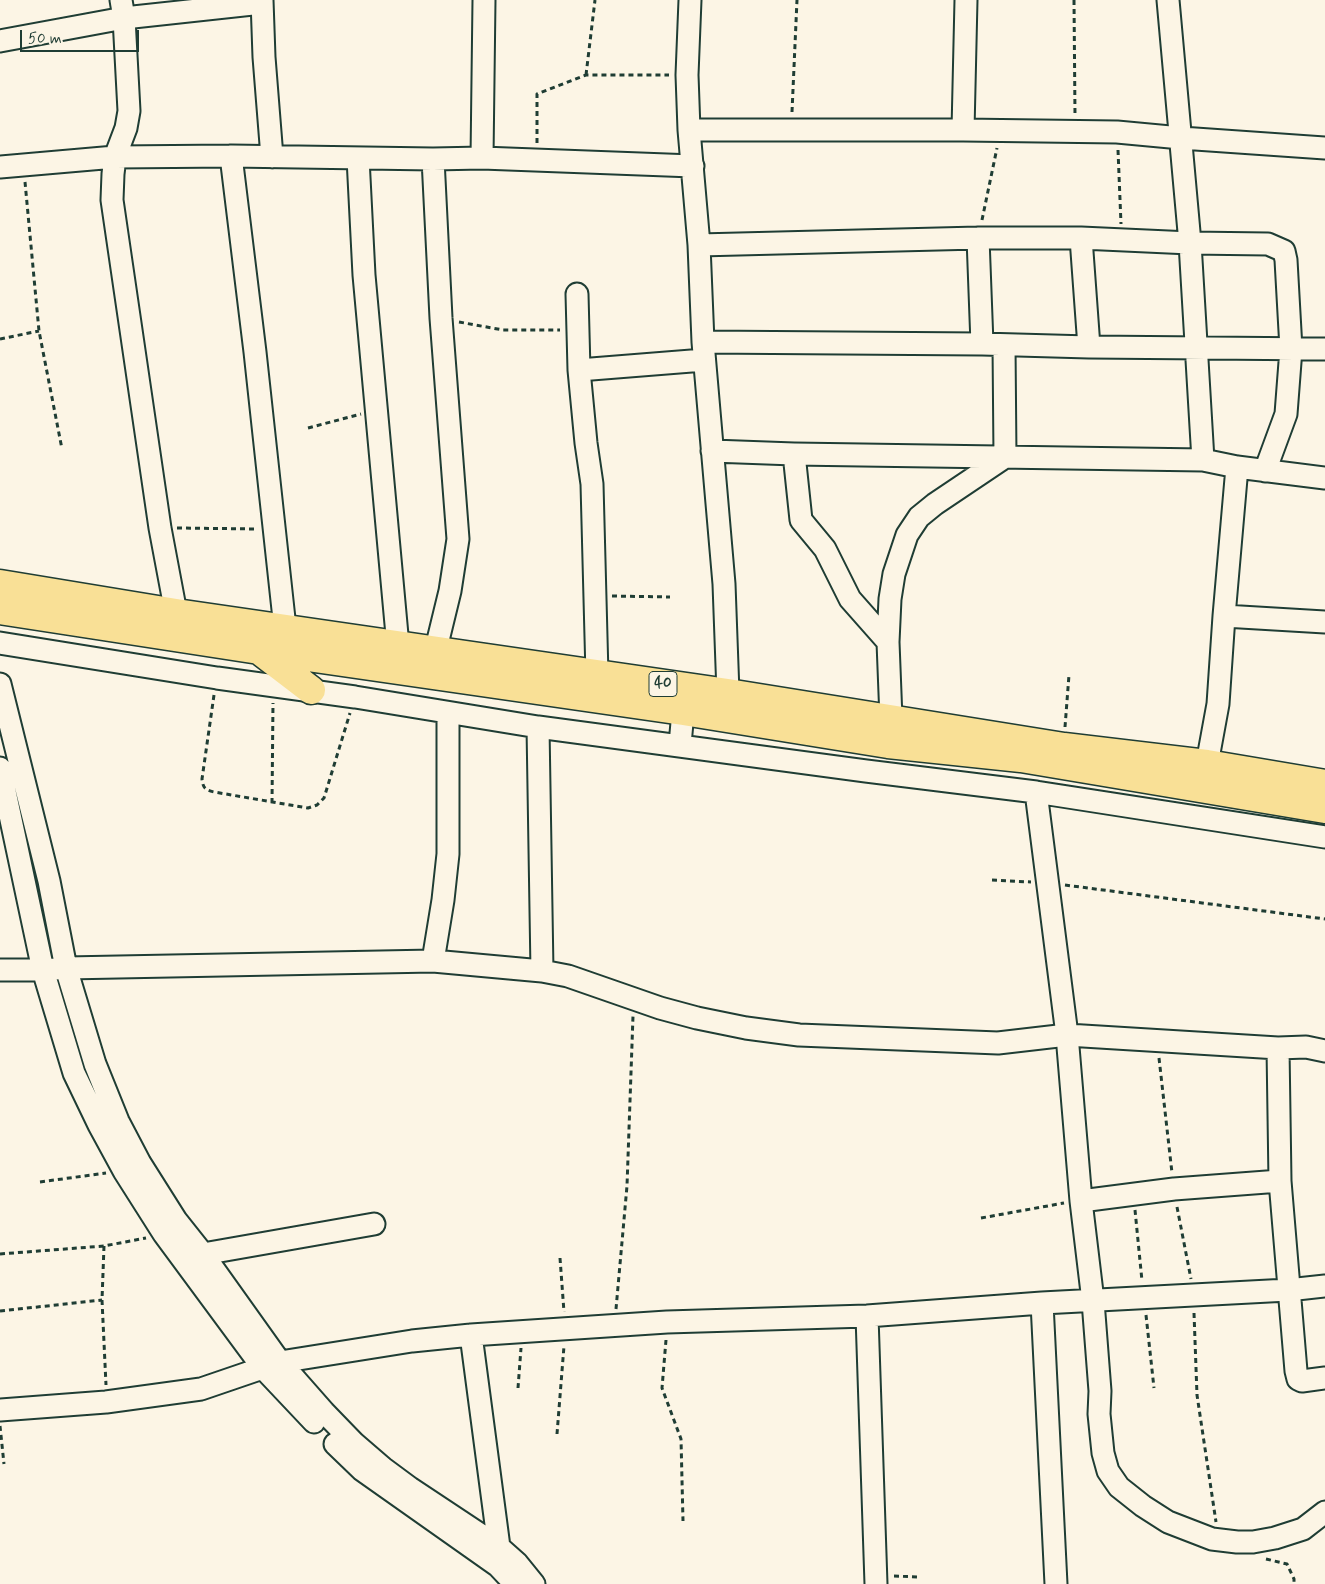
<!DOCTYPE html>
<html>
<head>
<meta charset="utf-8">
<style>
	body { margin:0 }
	#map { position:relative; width:1325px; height:1584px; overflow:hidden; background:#fcf5e5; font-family:Mynerve,sans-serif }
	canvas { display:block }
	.scale { position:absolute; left:20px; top:30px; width:119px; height:22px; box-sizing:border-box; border:2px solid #1f3d34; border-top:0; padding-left:6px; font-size:15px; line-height:18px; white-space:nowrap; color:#1f3d34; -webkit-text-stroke:4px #fcf5e5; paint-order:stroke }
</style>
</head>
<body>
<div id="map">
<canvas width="1325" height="1584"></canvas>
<div class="scale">50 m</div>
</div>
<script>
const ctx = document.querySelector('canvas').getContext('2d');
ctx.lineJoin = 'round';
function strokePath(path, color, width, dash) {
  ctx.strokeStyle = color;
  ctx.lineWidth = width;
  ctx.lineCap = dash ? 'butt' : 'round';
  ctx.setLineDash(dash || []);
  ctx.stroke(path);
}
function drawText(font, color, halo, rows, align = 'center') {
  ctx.font = font + ' Mynerve,sans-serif';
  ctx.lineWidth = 4.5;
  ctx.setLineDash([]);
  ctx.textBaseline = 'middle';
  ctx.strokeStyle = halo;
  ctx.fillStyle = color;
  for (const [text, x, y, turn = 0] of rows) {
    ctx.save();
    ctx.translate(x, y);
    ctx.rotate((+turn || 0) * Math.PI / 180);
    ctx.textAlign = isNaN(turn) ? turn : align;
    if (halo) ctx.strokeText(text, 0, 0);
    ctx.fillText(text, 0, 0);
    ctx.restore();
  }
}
const minor = new Path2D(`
	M 121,0 L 124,18 L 129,111 L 126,128 L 115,157 L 113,174 L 112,200 L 160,528 L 176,613
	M 262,0 L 264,57 L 272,157
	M 690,0 L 687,75 L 689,130 L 699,245 L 703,342 L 724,584 L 728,693
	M 1168,0 L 1190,243 L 1203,460
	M 0,41 L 124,18 L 262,3
	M 689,130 L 963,130 L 1117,132 L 1181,138 L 1325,148
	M 963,130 L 966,0
	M 231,156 L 255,352 L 285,628
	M 358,158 L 364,275 L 398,646
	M 482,158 L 484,0
	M 0,167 L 115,157 L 231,156 L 433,159 L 482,158 L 693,166
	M 978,238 L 982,344
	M 1081,238 L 1089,347
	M 699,245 L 978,238 L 1081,238 L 1190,243 L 1268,244 L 1284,251 L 1286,260 L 1291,349 L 1286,414 L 1265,471
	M 577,294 L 579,370 L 586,443 L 592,484 L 597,675
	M 703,342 L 982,344 L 1089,347 L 1325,349
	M 579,370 L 704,360
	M 712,451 L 794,454 L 1203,460 L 1237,467 L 1325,478
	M 794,454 L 801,520 L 825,549 L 850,599 L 888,642
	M 1224,616 L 1325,622
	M 0,643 L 217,678 L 355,697 L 538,727 L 542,971
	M 432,665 L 450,591 L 458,539 L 441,318 L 433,159
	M 0,684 L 49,881 L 66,968 L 95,1064 L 118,1121 L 140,1163 L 176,1220 L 203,1254 L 280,1362 L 324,1412 L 354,1443 L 383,1468 L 410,1488 L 499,1547 L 517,1563 L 534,1584
	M 538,727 L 866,771 L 1036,792
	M 889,734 L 891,719 L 888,642 L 890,599 L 894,574 L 907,535 L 919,517 L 935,504 L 1005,457 L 1004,345
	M 680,745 L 683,711
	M 1207,764 L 1218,704 L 1224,616 L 1237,467
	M 0,768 L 43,970 L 74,1073 L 99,1125 L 124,1171 L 164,1234 L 263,1368 L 314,1422
	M 1325,837 L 1036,792 L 1067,1035 L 1081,1201 L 1093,1301 L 1100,1391 L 1099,1414 L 1103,1453 L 1108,1471 L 1119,1487 L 1143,1506 L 1168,1522 L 1212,1539 L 1237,1542 L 1253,1542 L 1275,1538 L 1303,1529 L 1325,1512
	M 433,961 L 443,900 L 448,854 L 448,713
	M 0,970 L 43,970 L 66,968 L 433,961 L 542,971 L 568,976 L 660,1008 L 697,1018 L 746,1028 L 799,1035 L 998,1043 L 1067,1035 L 1278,1048 L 1306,1047 L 1325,1051
	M 1278,1048 L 1280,1181 L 1296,1371 L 1298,1379 L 1302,1381 L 1325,1378
	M 1081,1201 L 1174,1189 L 1280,1181
	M 192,1258 L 203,1254 L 374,1224
	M 1042,1303 L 1056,1584
	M 867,1316 L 876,1584
	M 471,1335 L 499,1547 L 499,1556
	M 0,1410 L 106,1402 L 201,1389 L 280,1362 L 412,1341 L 471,1335 L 667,1322 L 867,1316 L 1042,1303 L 1288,1290 L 1325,1286
	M 335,1444 L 362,1470 L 498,1566 L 515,1584`);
const highway = new Path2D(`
	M 0,584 L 176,613 L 728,693 L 1064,747 L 1207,764 L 1325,784
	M 0,610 L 259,650 L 683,711 L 888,744 L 1021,758 L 1325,809
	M 260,651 L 311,690`);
strokePath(minor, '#1f3d34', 25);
strokePath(highway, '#1f3d34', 31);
strokePath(new Path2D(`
	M 1074,0 L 1075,115
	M 586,75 L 595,0
	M 792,112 L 797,0
	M 537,143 L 537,94 L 586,75 L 669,75
	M 1118,150 L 1121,224
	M 25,182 L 39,331 L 62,449
	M 982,220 L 997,148
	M 459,322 L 503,330 L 560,330
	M 0,339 L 39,331
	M 308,428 L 361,414
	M 177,528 L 258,529
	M 612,596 L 670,597
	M 214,695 L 202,779 C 203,788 205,790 214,792 L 308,808 L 317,805 L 324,798 L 350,713
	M 1065,727 L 1069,675
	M 272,803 L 273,703
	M 992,880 L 1031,882
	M 1065,885 L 1325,919
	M 1159,1058 L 1172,1173
	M 40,1182 L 106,1173
	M 1177,1207 L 1191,1279
	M 1135,1210 L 1142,1281
	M 981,1218 L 1064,1203
	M 104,1246 L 102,1300 L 106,1385
	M 0,1254 L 104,1246 L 146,1238
	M 560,1258 L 564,1312
	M 616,1309 L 627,1186 L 633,1016
	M 0,1311 L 102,1300
	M 1194,1313 L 1197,1395 L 1216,1522
	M 1146,1315 L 1154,1388
	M 666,1340 L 662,1388 L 681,1439 L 683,1521
	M 518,1388 L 521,1348
	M 0,1426 L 4,1464
	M 557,1434 L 564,1346
	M 1266,1559 L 1287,1564 L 1294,1579 L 1294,1584
	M 894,1576 L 918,1577`), '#1f3d34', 3, [5, 4]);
strokePath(minor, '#fcf5e5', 21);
strokePath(highway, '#f9e096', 28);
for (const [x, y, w] of [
	[663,684,28]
]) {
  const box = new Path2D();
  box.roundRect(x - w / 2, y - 12.5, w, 25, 4);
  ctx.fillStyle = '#fcf5e5';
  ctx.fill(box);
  strokePath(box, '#1f3d34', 1);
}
drawText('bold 15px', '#1f3d34', null, [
	["40",663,684]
]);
</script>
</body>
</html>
